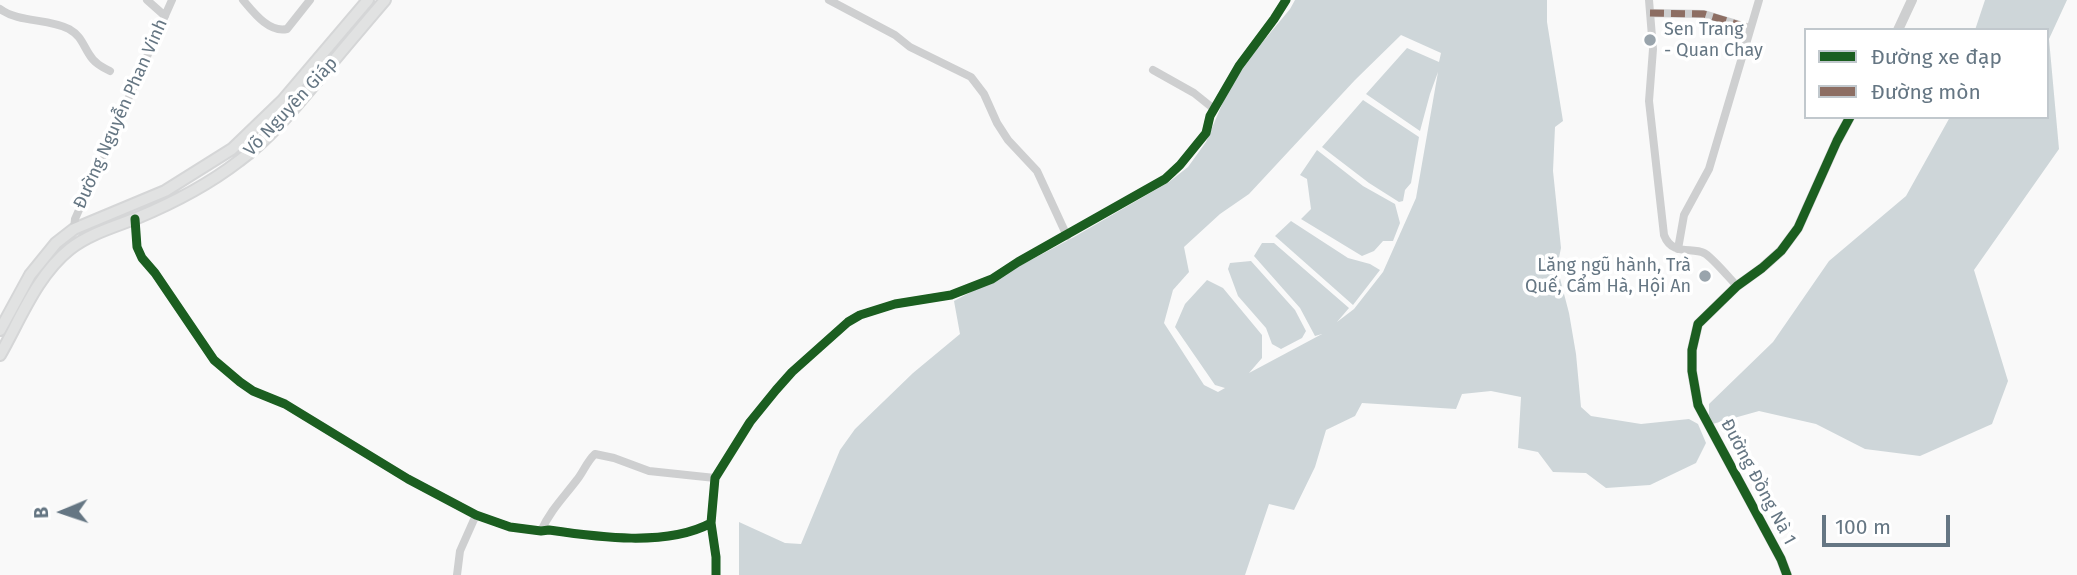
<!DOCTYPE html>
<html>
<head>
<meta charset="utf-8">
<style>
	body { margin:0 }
	#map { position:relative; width:2077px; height:575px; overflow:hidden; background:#f9f9f9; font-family:"Fira Sans",sans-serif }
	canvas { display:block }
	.legend { position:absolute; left:1804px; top:28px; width:245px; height:91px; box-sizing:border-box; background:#fff; border:2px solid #c1c8cd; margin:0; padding:9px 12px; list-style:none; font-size:21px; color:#657683 }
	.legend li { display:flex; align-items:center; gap:14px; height:35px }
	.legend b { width:35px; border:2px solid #c1c8cd }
	.north { position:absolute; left:28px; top:477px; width:70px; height:70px; -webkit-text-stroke:5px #fff; paint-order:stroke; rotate:268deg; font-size:19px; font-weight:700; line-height:28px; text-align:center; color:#657683 }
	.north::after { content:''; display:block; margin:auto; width:24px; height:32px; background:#657683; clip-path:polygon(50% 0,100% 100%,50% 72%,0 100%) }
	.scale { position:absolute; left:1822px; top:515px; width:128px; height:32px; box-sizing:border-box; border:4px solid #657683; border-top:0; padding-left:9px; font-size:21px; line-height:24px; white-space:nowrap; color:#657683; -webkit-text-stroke:5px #fff; paint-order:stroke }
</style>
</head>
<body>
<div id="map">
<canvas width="2077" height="575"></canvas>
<ul class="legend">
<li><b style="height:9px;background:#1b5e20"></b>Đường xe đạp</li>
<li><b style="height:9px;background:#8d6e63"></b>Đường mòn</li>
</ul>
<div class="north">B</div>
<div class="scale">100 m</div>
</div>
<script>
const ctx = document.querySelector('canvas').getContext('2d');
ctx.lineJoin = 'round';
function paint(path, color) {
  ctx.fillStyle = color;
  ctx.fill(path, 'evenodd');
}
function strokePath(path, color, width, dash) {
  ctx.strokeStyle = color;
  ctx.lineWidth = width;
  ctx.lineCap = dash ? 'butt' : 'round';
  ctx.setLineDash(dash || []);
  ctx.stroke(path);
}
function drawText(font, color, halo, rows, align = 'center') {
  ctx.font = font + ' "Fira Sans",sans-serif';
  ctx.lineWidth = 7;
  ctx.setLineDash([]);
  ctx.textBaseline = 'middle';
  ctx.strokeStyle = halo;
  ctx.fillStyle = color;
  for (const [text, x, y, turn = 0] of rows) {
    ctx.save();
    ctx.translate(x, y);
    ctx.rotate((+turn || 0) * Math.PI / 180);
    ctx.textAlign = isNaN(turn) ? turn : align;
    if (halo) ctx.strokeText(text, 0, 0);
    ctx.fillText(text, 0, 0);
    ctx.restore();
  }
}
paint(new Path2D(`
	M 1295,0 L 1547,0 L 1547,22 L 1563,121 L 1555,127 L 1553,171 L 1561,248 L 1557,267 L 1569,313 L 1576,354 L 1581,407 L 1591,416 L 1641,424 L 1689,419 L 1698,424 L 1706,443 L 1696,463 L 1650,485 L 1606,488 L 1586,473 L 1553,472 L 1538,452 L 1518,448 L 1521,397 L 1491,391 L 1462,394 L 1456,409 L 1362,403 L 1355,416 L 1326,430 L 1315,467 L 1294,510 L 1269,504 L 1245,575 L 739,575 L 739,522 L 785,543 L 801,544 L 840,450 L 855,429 L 913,373 L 960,334 L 954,301 L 1074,237 L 1169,182 L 1188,167 L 1206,142 L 1229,88 L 1256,50 L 1290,9 ZM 1401,35 L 1441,53 L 1439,62 L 1407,48 L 1366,94 L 1420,131 L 1430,94 L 1438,72 L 1416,198 L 1383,272 L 1354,309 L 1337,322 L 1349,308 L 1274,243 L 1262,243 L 1254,256 L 1300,308 L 1315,336 L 1322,334 L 1249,373 L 1262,358 L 1262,335 L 1223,288 L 1207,280 L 1185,304 L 1175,327 L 1215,385 L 1225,388 L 1218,392 L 1204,385 L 1164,323 L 1173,290 L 1189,272 L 1184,247 L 1220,214 L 1249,194 L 1355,80 Z
	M 1985,0 L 2067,0 L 2049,39 L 2059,149 L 1974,270 L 2008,381 L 1992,424 L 1920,456 L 1865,449 L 1816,424 L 1759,411 L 1709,425 L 1709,404 L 1773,342 L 1829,261 L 1906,196 L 1950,117 L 2047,117 L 2047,30 L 1975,30 Z
	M 1363,100 L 1419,137 L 1411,183 L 1405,190 L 1403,201 L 1399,202 L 1369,183 L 1322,147 Z
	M 1317,150 L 1363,186 L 1395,204 L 1400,223 L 1393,241 L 1383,241 L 1374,251 L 1362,256 L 1301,219 L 1311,209 L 1307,179 L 1300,175 Z
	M 1291,221 L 1348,258 L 1370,264 L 1380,270 L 1353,305 L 1275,236 Z
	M 1251,261 L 1295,310 L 1306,331 L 1302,338 L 1281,349 L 1272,344 L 1266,328 L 1238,296 L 1228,269 L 1230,263 Z`), '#ced6d9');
const secondary = new Path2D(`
	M 0,330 L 30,275 L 56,243 L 74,229 L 165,191 L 232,149 L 283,100 L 368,0
	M 0,355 C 20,320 37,275 70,249 C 89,234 114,227 137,218 C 173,203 208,185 239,161 C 269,139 293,110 317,81 C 339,54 362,27 385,0`);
strokePath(secondary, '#d5d6d7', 14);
strokePath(new Path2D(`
	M 147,0 L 165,16
	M 243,0 C 254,13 269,33 287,29 L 310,0
	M 829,0 L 895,35 L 910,47 L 971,77 L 984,94 L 997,123 L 1008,140 L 1037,171 L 1067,236
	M 1649,0 L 1653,49 L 1649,101 L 1664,235 C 1672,256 1691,247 1704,253 C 1711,256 1731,280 1737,286
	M 0,9 C 19,23 48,18 69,29 C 81,36 82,43 89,54 C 94,63 102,67 110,71
	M 1650,13 L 1704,14 L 1750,28
	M 1153,70 L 1194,93 L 1214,109
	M 135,219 L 137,247 L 142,258 L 155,273 L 214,360 L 240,382 L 253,391 L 285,404 L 408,479 L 476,515 L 510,527 L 541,531 L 549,530 C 597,537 667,547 711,523
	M 74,229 L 75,219 L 172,0
	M 1678,249 L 1684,215 L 1709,169 L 1759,0
	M 541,531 C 550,511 563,498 576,481 C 583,473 587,461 595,454 L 614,458 L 649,471 L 715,478
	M 457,575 L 460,551 L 476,515
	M 716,575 L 716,557 L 711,523 L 715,478 L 750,422 L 776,390 L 792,372 L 848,322 L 860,315 L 895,304 L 951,295 L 992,279 L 1018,262 L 1165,179 L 1180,165 L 1206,133 L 1210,116 L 1239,66 L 1274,19 L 1286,0`), '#cecfd0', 8);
strokePath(new Path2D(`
	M 1898,30 L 1912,0
	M 1787,575 L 1781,559 L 1698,405 L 1692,371 L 1692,350 L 1698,324 L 1737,286 L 1762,268 L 1781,251 L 1798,228 L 1837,141 L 1850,117`), '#cecfd0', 10);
strokePath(secondary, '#e1e2e2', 10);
strokePath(new Path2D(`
	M 1650,13 L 1704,14 L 1750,28`), '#8d6e63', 7, [14, 7]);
strokePath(new Path2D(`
	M 135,219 L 137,247 L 142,258 L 155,273 L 214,360 L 240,382 L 253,391 L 285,404 L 408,479 L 476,515 L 510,527 L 541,531 L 549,530 C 597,537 667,547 711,523
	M 716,575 L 716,557 L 711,523 L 715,478 L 750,422 L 776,390 L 792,372 L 848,322 L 860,315 L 895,304 L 951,295 L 992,279 L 1018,262 L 1165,179 L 1180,165 L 1206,133 L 1210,116 L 1239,66 L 1274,19 L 1286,0
	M 1787,575 L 1781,559 L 1698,405 L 1692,371 L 1692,350 L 1698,324 L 1737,286 L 1762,268 L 1781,251 L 1798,228 L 1837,141 L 1850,117`), '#1b5e20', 9);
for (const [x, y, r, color] of [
	[1650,40,7,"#99a4ac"],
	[1705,276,7,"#99a4ac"]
]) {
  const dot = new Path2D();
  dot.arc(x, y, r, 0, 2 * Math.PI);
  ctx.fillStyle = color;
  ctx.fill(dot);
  strokePath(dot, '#fff', 2.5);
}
drawText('18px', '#657683', '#fff', [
	["Sen Trang",1664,30],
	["- Quan Chay",1664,51],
	["Lăng ngũ hành, Trà",1691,266,"right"],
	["Quế, Cẩm Hà, Hội An",1691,287,"right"]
], 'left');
drawText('18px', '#657683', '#fff', [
	["Võ Nguyên Giáp",291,107,-47],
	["Đường Nguyễn Phan Vinh",121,114,-66],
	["Đường Đồng Nà 1",1758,482,62]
]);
</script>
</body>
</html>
